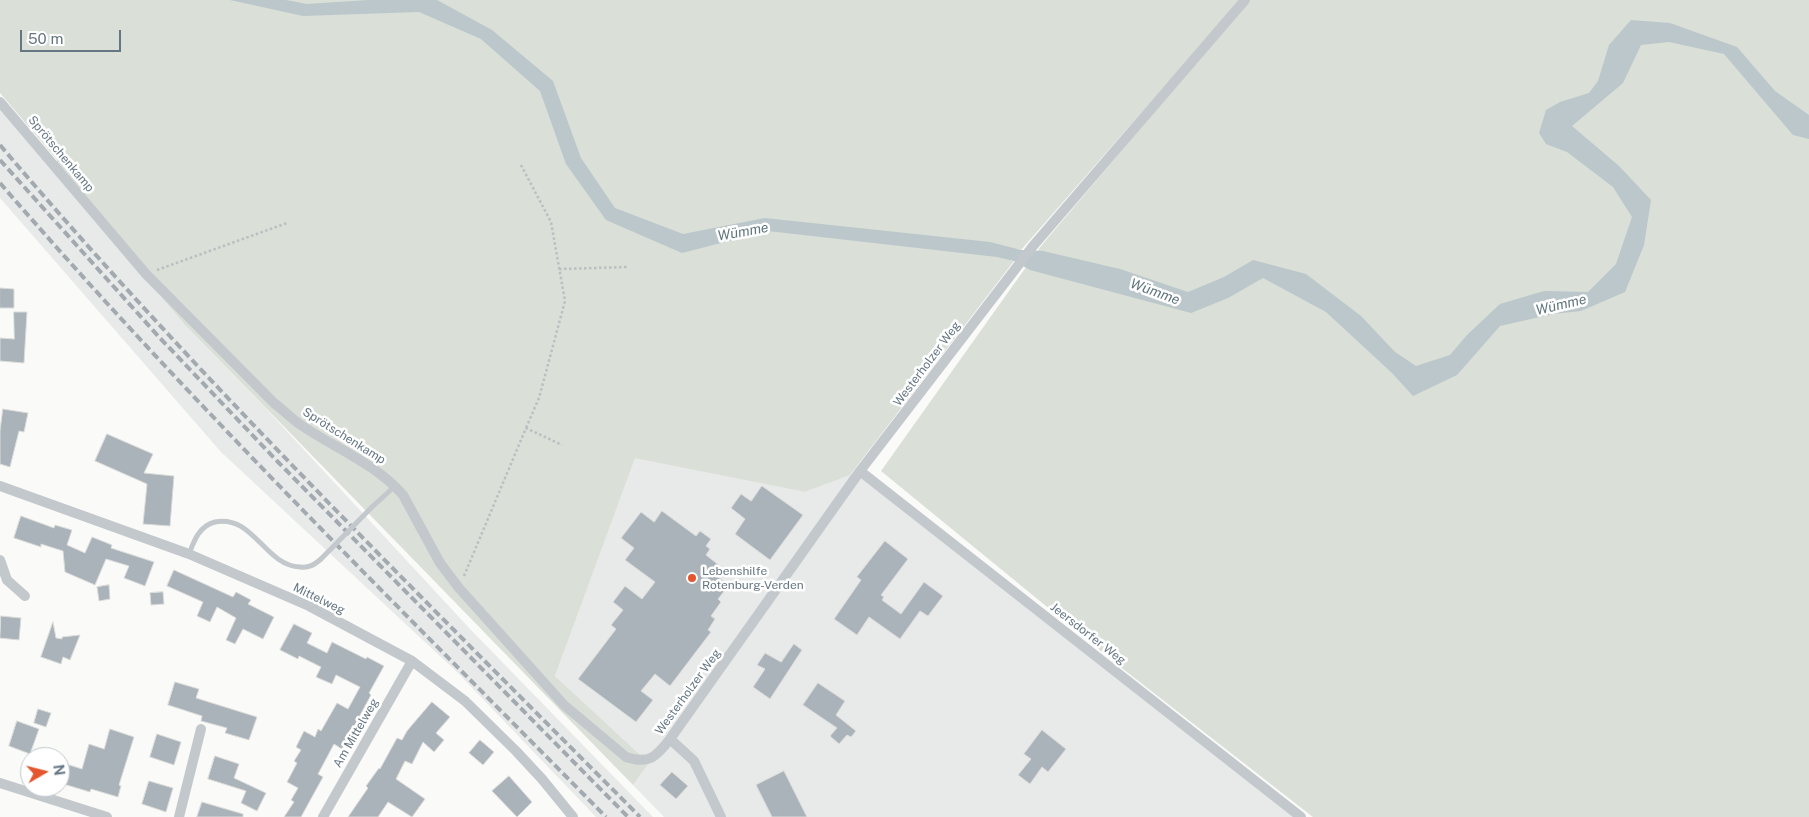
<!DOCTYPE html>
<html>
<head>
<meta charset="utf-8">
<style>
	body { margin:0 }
	#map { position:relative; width:1809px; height:817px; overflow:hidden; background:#fafaf8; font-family:"Public Sans",sans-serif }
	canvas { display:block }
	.north { position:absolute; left:20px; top:747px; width:50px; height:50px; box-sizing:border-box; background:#fff; border:1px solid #c1c8cd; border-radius:50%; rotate:82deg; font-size:14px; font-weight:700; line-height:20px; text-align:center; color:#657683 }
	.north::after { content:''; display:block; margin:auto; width:18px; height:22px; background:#e4572e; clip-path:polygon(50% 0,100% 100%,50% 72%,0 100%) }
	.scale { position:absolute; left:20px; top:30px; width:101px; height:22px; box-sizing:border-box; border:2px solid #657683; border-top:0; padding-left:6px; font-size:15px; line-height:18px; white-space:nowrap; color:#657683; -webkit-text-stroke:4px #fff; paint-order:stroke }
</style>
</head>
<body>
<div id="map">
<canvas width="1809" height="817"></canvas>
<div class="north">N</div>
<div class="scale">50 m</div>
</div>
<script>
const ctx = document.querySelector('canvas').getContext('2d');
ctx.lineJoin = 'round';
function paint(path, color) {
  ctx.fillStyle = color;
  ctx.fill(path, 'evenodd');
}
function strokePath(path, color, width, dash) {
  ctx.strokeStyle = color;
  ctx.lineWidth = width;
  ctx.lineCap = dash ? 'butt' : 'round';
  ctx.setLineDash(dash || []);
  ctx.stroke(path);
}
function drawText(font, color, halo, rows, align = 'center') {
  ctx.font = font + ' "Public Sans",sans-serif';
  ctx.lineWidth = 5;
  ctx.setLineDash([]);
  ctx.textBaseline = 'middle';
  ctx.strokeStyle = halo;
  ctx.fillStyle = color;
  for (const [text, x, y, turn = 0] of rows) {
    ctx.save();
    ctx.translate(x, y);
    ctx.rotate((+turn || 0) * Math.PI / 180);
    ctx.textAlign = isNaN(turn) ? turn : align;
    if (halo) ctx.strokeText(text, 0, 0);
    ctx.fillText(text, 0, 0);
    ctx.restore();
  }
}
paint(new Path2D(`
	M 0,108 L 185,325 L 269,412 L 471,630 L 653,817 L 596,817 L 456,671 L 221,452 L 0,198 Z
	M 635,457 L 805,492 L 860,471 L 1297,817 L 664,817 L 633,785 L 649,763 L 555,676 Z`), '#e8e9e9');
paint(new Path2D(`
	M 0,0 L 1240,0 L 1021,250 L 1018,249 L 1010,260 L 1014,261 L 850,475 L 805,492 L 635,458 L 555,676 L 649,763 L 633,785 L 185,325 L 53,170 L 57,160 L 0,93 Z
	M 1249,0 L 1809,0 L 1809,817 L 1313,817 L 1123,669 L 881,471 L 1041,246 Z`), '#dadfd7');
paint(new Path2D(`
	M 230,0 L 286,0 L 307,4 L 368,0 L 437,0 L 492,30 L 553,81 L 581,158 L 615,208 L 683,234 L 765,218 L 990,242 L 1021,250 L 1043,251 L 1120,269 L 1188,292 L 1224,277 L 1253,260 L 1306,274 L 1361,316 L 1395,352 L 1416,366 L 1450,355 L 1467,335 L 1500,304 L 1544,291 L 1588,292 L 1616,264 L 1632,217 L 1613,187 L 1567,152 L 1546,144 L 1539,133 L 1546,110 L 1560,102 L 1589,93 L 1598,81 L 1609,45 L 1631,20 L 1670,23 L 1737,47 L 1775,91 L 1809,115 L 1809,139 L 1793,135 L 1724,54 L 1669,42 L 1641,45 L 1623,83 L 1572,126 L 1619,166 L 1651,200 L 1644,245 L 1625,292 L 1581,311 L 1553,314 L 1500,326 L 1457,375 L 1413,396 L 1392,373 L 1326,312 L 1263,278 L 1228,298 L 1191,313 L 1030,270 L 1014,261 L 997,257 L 768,231 L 682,253 L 606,220 L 566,164 L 540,91 L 481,39 L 419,12 L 303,16 Z`), '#bbc7cb');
const building = new Path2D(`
	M 0,288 L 14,289 L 14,308 L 0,308 Z
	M 14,312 L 27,312 L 24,363 L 0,361 L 0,338 L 14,339 Z
	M 3,409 L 28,413 L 24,432 L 19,431 L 10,467 L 0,464 L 0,431 Z
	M 107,434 L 153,454 L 144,473 L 174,476 L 170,526 L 143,524 L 147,484 L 95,461 Z
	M 762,486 L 803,515 L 770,560 L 735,534 L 745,519 L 731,508 L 741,494 L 751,501 Z
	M 662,511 L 696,536 L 700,531 L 711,539 L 706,546 L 710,549 L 706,555 L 720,566 L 714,574 L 729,585 L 718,599 L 721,602 L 711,616 L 715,619 L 708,630 L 711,632 L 670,686 L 655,674 L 641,691 L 653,700 L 636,722 L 578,679 L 616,629 L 611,625 L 623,610 L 613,602 L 625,586 L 642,599 L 655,582 L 625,560 L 634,548 L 621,538 L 641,512 L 654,522 Z
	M 21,516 L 54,528 L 55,525 L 72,530 L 67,545 L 85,553 L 92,537 L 112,545 L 111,548 L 154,562 L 145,586 L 124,578 L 129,566 L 106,559 L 95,585 L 65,572 L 63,551 L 41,544 L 41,547 L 14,538 Z
	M 885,541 L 908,559 L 881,595 L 884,597 L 882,600 L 901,614 L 924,582 L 943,596 L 928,616 L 920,611 L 900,639 L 869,617 L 857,635 L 834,619 L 861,580 L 857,577 Z
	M 174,570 L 233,597 L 236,592 L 251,600 L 248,604 L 274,617 L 263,639 L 243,629 L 235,644 L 226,640 L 236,618 L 217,607 L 210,622 L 197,616 L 203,602 L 167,586 Z
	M 109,585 L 110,599 L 99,601 L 97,587 Z
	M 163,592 L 164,604 L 151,605 L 150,593 Z
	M 1,616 L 21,618 L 19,640 L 0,638 Z
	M 53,622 L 56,638 L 62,639 L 62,637 L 80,635 L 70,660 L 63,657 L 61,664 L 41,657 Z
	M 294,624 L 312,633 L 307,643 L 327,653 L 332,642 L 366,659 L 367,657 L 384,666 L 369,693 L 371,695 L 342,749 L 334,744 L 318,774 L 323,777 L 301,817 L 284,817 L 294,802 L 291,800 L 298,788 L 287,782 L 297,763 L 294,761 L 301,750 L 296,747 L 304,731 L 315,737 L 318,729 L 321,731 L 337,703 L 348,709 L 360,687 L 336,675 L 332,684 L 316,677 L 321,667 L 299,656 L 298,659 L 280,650 Z
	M 794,644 L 802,650 L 770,699 L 753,687 L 765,669 L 757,665 L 765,653 L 781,662 Z
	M 175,682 L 199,689 L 196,698 L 257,717 L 249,740 L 225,733 L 227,728 L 201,721 L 202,716 L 168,705 Z
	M 818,683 L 845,701 L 836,715 L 856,731 L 851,737 L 847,735 L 839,744 L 830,736 L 837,728 L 803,705 Z
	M 432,702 L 450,717 L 436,733 L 444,740 L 434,752 L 423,742 L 412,764 L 405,761 L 396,779 L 425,799 L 412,817 L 388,802 L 378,817 L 348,817 L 368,788 L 366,786 L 379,768 L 380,769 L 397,738 L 402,740 L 407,731 Z
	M 38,709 L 51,713 L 46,727 L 34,723 Z
	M 17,721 L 39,729 L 30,754 L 9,746 Z
	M 110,729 L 134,737 L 119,785 L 121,786 L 118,797 L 91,789 L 90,792 L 60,783 L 60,762 L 82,769 L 89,744 L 104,749 Z
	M 1042,730 L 1066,749 L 1048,772 L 1042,767 L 1030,784 L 1018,775 L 1031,759 L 1024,754 Z
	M 157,734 L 181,742 L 174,765 L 150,757 Z
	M 480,740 L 494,752 L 483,765 L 469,753 Z
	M 215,756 L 239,764 L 234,778 L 266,793 L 257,811 L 241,803 L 246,791 L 208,779 Z
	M 784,771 L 807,817 L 772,817 L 756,785 Z
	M 672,772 L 688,786 L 676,799 L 660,785 Z
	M 509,776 L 532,802 L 517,817 L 492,791 Z
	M 149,781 L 173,788 L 166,812 L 142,804 Z
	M 202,802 L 243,814 L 243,817 L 197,817 Z`);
paint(building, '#aab3b9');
strokePath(building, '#dcdcda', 1);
strokePath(new Path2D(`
	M 521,165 L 551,222 L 565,301 L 539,398 L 526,428
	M 559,269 L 628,267
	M 157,270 L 287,223
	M 464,576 L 526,428 L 562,445`), '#bbbfc2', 2.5, [2.5, 2.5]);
strokePath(new Path2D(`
	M 372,507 L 395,486
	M 189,554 C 194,541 199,526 215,522 C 253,514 265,566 300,567 C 309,568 314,565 321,559`), '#c3c8cc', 5);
strokePath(new Path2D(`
	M 0,102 L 146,274 L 274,403 C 282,409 290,417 298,423 C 332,447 375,463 403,495 L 440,563 L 459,588 L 564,705 L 626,757 C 649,765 657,756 670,739 L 860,471 L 1033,246 L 1245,0
	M 860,471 L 1301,817
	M 0,486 L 189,554 L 309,606 L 412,661 L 465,701 L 516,751 L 542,779 L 573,817
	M 0,560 L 7,580 L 25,596
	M 670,739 L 694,761 L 721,817
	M 0,783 L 107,817
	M 179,817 L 201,729
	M 323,817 L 412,661`), '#c3c8cc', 10);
strokePath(new Path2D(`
	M 0,145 C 200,381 422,597 640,817
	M 0,160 L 159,337 L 278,462 L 628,817
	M 0,183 C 191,404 401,609 606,817`), '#a2aab0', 4, [8, 4]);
strokePath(new Path2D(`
	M 321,559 L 372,507`), '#c3c8cc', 5);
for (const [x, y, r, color] of [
	[692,578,5,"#e4572e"]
]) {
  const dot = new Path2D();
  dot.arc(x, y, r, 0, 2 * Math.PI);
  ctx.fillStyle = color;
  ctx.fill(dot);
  strokePath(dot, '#fff', 2);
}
drawText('12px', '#657683', '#fff', [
	["Sprötschenkamp",61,154,50],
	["Westerholzer Weg",927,364,-53],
	["Sprötschenkamp",344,436,32],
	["Mittelweg",319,599,26],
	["Jeersdorfer Weg",1088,634,38],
	["Westerholzer Weg",688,692,-54],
	["Am Mittelweg",356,733,-60]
]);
drawText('12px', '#657683', '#fff', [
	["Lebenshilfe",702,571],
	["Rotenburg-Verden",702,585]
], 'left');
drawText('italic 14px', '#60757c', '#fff', [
	["Wümme",743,232,-10],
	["Wümme",1155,292,20],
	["Wümme",1561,305,-13]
]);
</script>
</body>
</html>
